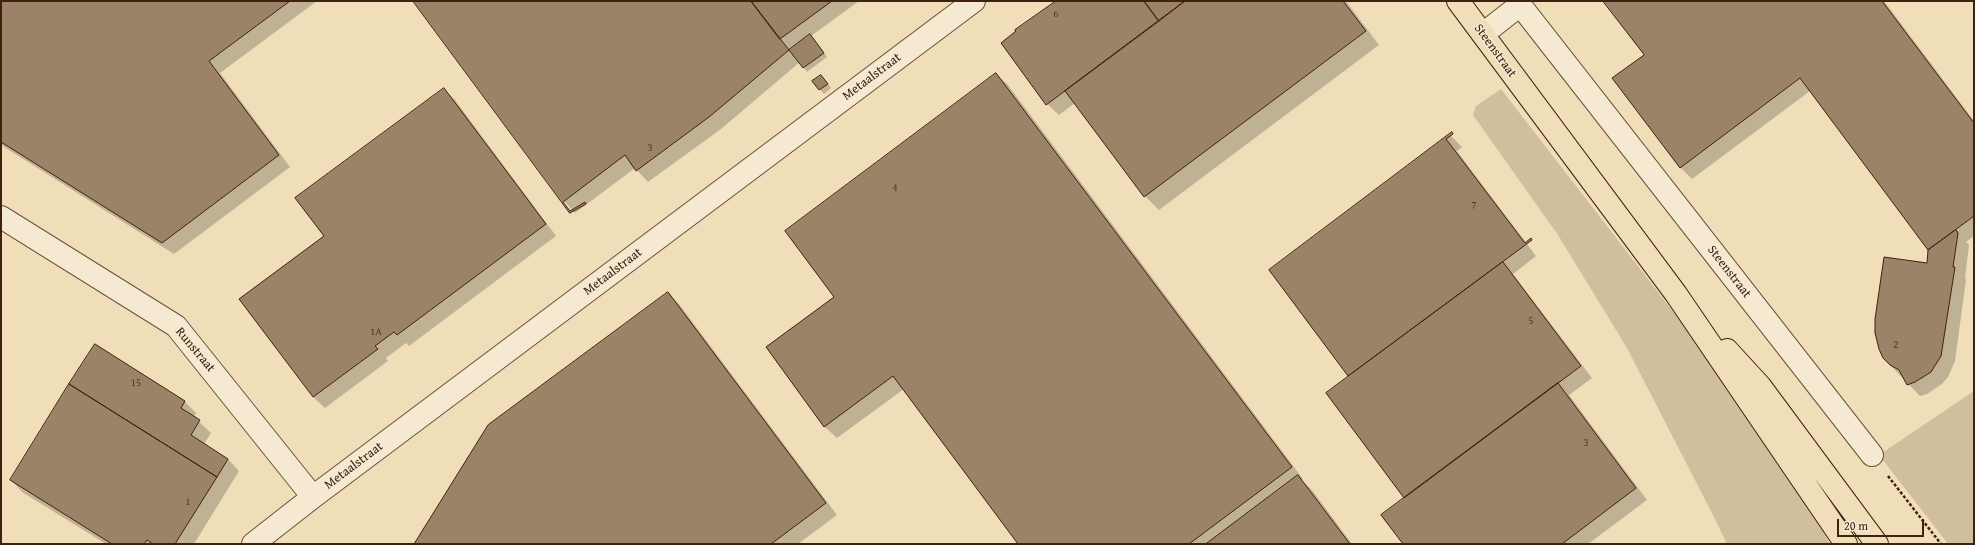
<!DOCTYPE html>
<html>
<head>
<meta charset="utf-8">
<style>
	body { margin:0 }
	#map { position:relative; width:1975px; height:545px; overflow:hidden; background:#efdeb8; font-family:"Gentium Book Plus",serif }
	canvas { display:block }
	.frame { position:absolute; inset:0; border:2px solid #3f2011; pointer-events:none }
	.scale { position:absolute; left:1837px; top:519px; width:87px; height:18px; box-sizing:border-box; border:2px solid #3f2011; border-top:0; padding-left:5px; font-size:12px; line-height:14px; white-space:nowrap; color:#3f2011; -webkit-text-stroke:3px #f5ead1; paint-order:stroke }
</style>
</head>
<body>
<div id="map">
<canvas width="1975" height="545"></canvas>
<div class="frame"></div>
<div class="scale">20 m</div>
</div>
<script>
const ctx = document.querySelector('canvas').getContext('2d');
ctx.lineJoin = 'round';
function paint(path, color) {
  ctx.fillStyle = color;
  ctx.fill(path, 'evenodd');
}
function strokePath(path, color, width, dash) {
  ctx.strokeStyle = color;
  ctx.lineWidth = width;
  ctx.lineCap = dash ? 'butt' : 'round';
  ctx.setLineDash(dash || []);
  ctx.stroke(path);
}
function drawText(font, color, halo, rows, align = 'center') {
  ctx.font = font + ' "Gentium Book Plus",serif';
  ctx.lineWidth = 3;
  ctx.setLineDash([]);
  ctx.textBaseline = 'middle';
  ctx.strokeStyle = halo;
  ctx.fillStyle = color;
  for (const [text, x, y, turn = 0] of rows) {
    ctx.save();
    ctx.translate(x, y);
    ctx.rotate((+turn || 0) * Math.PI / 180);
    ctx.textAlign = isNaN(turn) ? turn : align;
    if (halo) ctx.strokeText(text, 0, 0);
    ctx.fillText(text, 0, 0);
    ctx.restore();
  }
}
paint(new Path2D(`
	M 1501,89 L 1709,358 L 1800,490 L 1830,544 L 1724,544 L 1726,542 L 1715,519 L 1627,348 L 1558,235 L 1473,115 L 1476,106 Z
	M 1974,391 L 1974,544 L 1948,544 L 1879,455 Z`), '#d1be9c');
paint(new Path2D(`
	M 1,1 L 317,1 L 220,73 L 290,167 L 174,254 L 1,145 Z
	M 414,1 L 859,1 L 811,36 L 827,57 L 807,72 L 800,62 L 721,129 L 648,182 L 635,168 L 575,213 L 564,201 Z
	M 1056,1 L 1346,1 L 1379,45 L 1159,210 L 1145,196 L 1075,103 L 1059,115 L 1047,104 L 1038,14 Z
	M 1605,1 L 1884,1 L 1974,121 L 1974,236 L 1966,242 L 1969,245 L 1965,278 L 1966,280 L 1955,361 L 1948,377 L 1942,384 L 1927,394 L 1920,396 L 1890,365 L 1928,264 L 1930,249 L 1810,91 L 1692,179 L 1680,167 L 1645,55 Z
	M 996,74 L 1008,85 L 1303,479 L 1301,480 L 1312,490 L 1352,544 L 1020,544 L 904,389 L 837,438 L 825,427 L 767,348 L 835,297 Z
	M 825,80 L 831,88 L 824,94 L 813,81 Z
	M 444,89 L 455,100 L 556,236 L 409,346 L 406,343 L 386,358 L 388,361 L 325,408 L 313,397 L 241,300 L 325,237 Z
	M 1450,135 L 1462,147 L 1457,151 L 1536,256 L 1513,274 L 1592,378 L 1569,395 L 1647,500 L 1588,544 L 1404,544 L 1405,498 L 1350,376 L 1270,270 Z
	M 668,293 L 679,304 L 837,515 L 798,544 L 415,544 Z
	M 95,345 L 185,402 L 196,413 L 194,417 L 211,433 L 204,444 L 228,459 L 239,471 L 194,544 L 106,544 L 22,492 L 11,480 Z`), '#0003');
const building = new Path2D(`
	M 1,1 L 290,1 L 209,61 L 279,155 L 162,243 L 1,142 Z
	M 413,1 L 751,1 L 789,50 L 709,117 L 636,171 L 625,155 L 563,202 L 570,211 L 585,202 L 586,204 L 570,213 Z
	M 751,1 L 832,1 L 780,39 Z
	M 1056,1 L 1144,1 L 1159,21 L 1046,105 L 1001,43 L 1016,31 L 1015,30 Z
	M 1144,1 L 1185,1 L 1159,21 Z
	M 1185,1 L 1343,1 L 1366,31 L 1144,197 L 1065,91 Z
	M 1603,1 L 1882,1 L 1974,123 L 1974,216 L 1928,250 L 1800,78 L 1680,168 L 1612,78 L 1644,55 Z
	M 810,34 L 824,53 L 803,68 L 789,50 Z
	M 996,73 L 1292,467 L 1189,544 L 1018,544 L 893,376 L 824,427 L 766,347 L 834,297 L 785,231 Z
	M 821,75 L 828,84 L 819,90 L 812,81 Z
	M 444,88 L 546,224 L 397,335 L 394,332 L 375,346 L 378,349 L 313,397 L 239,299 L 324,236 L 295,198 Z
	M 1452,132 L 1453,134 L 1446,139 L 1525,243 L 1531,238 L 1532,240 L 1348,376 L 1269,270 Z
	M 1956,230 L 1958,233 L 1953,267 L 1955,267 L 1941,356 L 1931,372 L 1915,382 L 1907,385 L 1899,370 L 1890,365 L 1883,358 L 1879,349 L 1875,333 L 1875,319 L 1884,257 L 1927,263 L 1928,250 Z
	M 1503,262 L 1581,366 L 1404,498 L 1326,393 Z
	M 668,292 L 826,503 L 771,544 L 414,544 L 488,425 Z
	M 95,344 L 185,401 L 181,408 L 200,420 L 191,435 L 228,459 L 217,477 L 69,384 Z
	M 1558,383 L 1636,488 L 1562,544 L 1403,544 L 1381,515 Z
	M 69,384 L 217,477 L 175,544 L 153,544 L 147,540 L 144,544 L 112,544 L 10,480 Z
	M 1298,475 L 1350,544 L 1206,544 Z`);
paint(building, '#9b8368');
strokePath(building, '#3f2011', 1);
const minor = new Path2D(`
	M 1517,1 L 1872,455
	M 1483,34 L 1520,5
	M 1,217 L 176,326 L 313,497
	M 253,544 L 313,497 L 974,1`);
const primary = new Path2D(`
	M 1458,1 L 1676,294 L 1846,544
	M 1727,350 L 1760,386 L 1877,544`);
strokePath(minor, '#6b503b', 24);
strokePath(primary, '#3f2011', 24);
strokePath(new Path2D(`
	M 1888,476 L 1941,544`), '#3f2011', 2.5, [3, 2]);
strokePath(minor, '#f5ead1', 22);
strokePath(primary, '#efdeb8', 22);
drawText('11px', '#563927', null, [
	["6",1056,14],
	["3",650,148],
	["4",895,188],
	["7",1474,205],
	["5",1531,321],
	["1A",376,332],
	["2",1896,345],
	["15",136,383],
	["3",1586,443],
	["1",188,502]
]);
drawText('13px', '#3f2011', '#f5ead1', [
	["Steenstraat",1495,51,54],
	["Metaalstraat",872,77,-37],
	["Metaalstraat",613,272,-37],
	["Steenstraat",1729,272,52],
	["Runstraat",195,350,50],
	["Metaalstraat",354,466,-37]
]);
</script>
</body>
</html>
